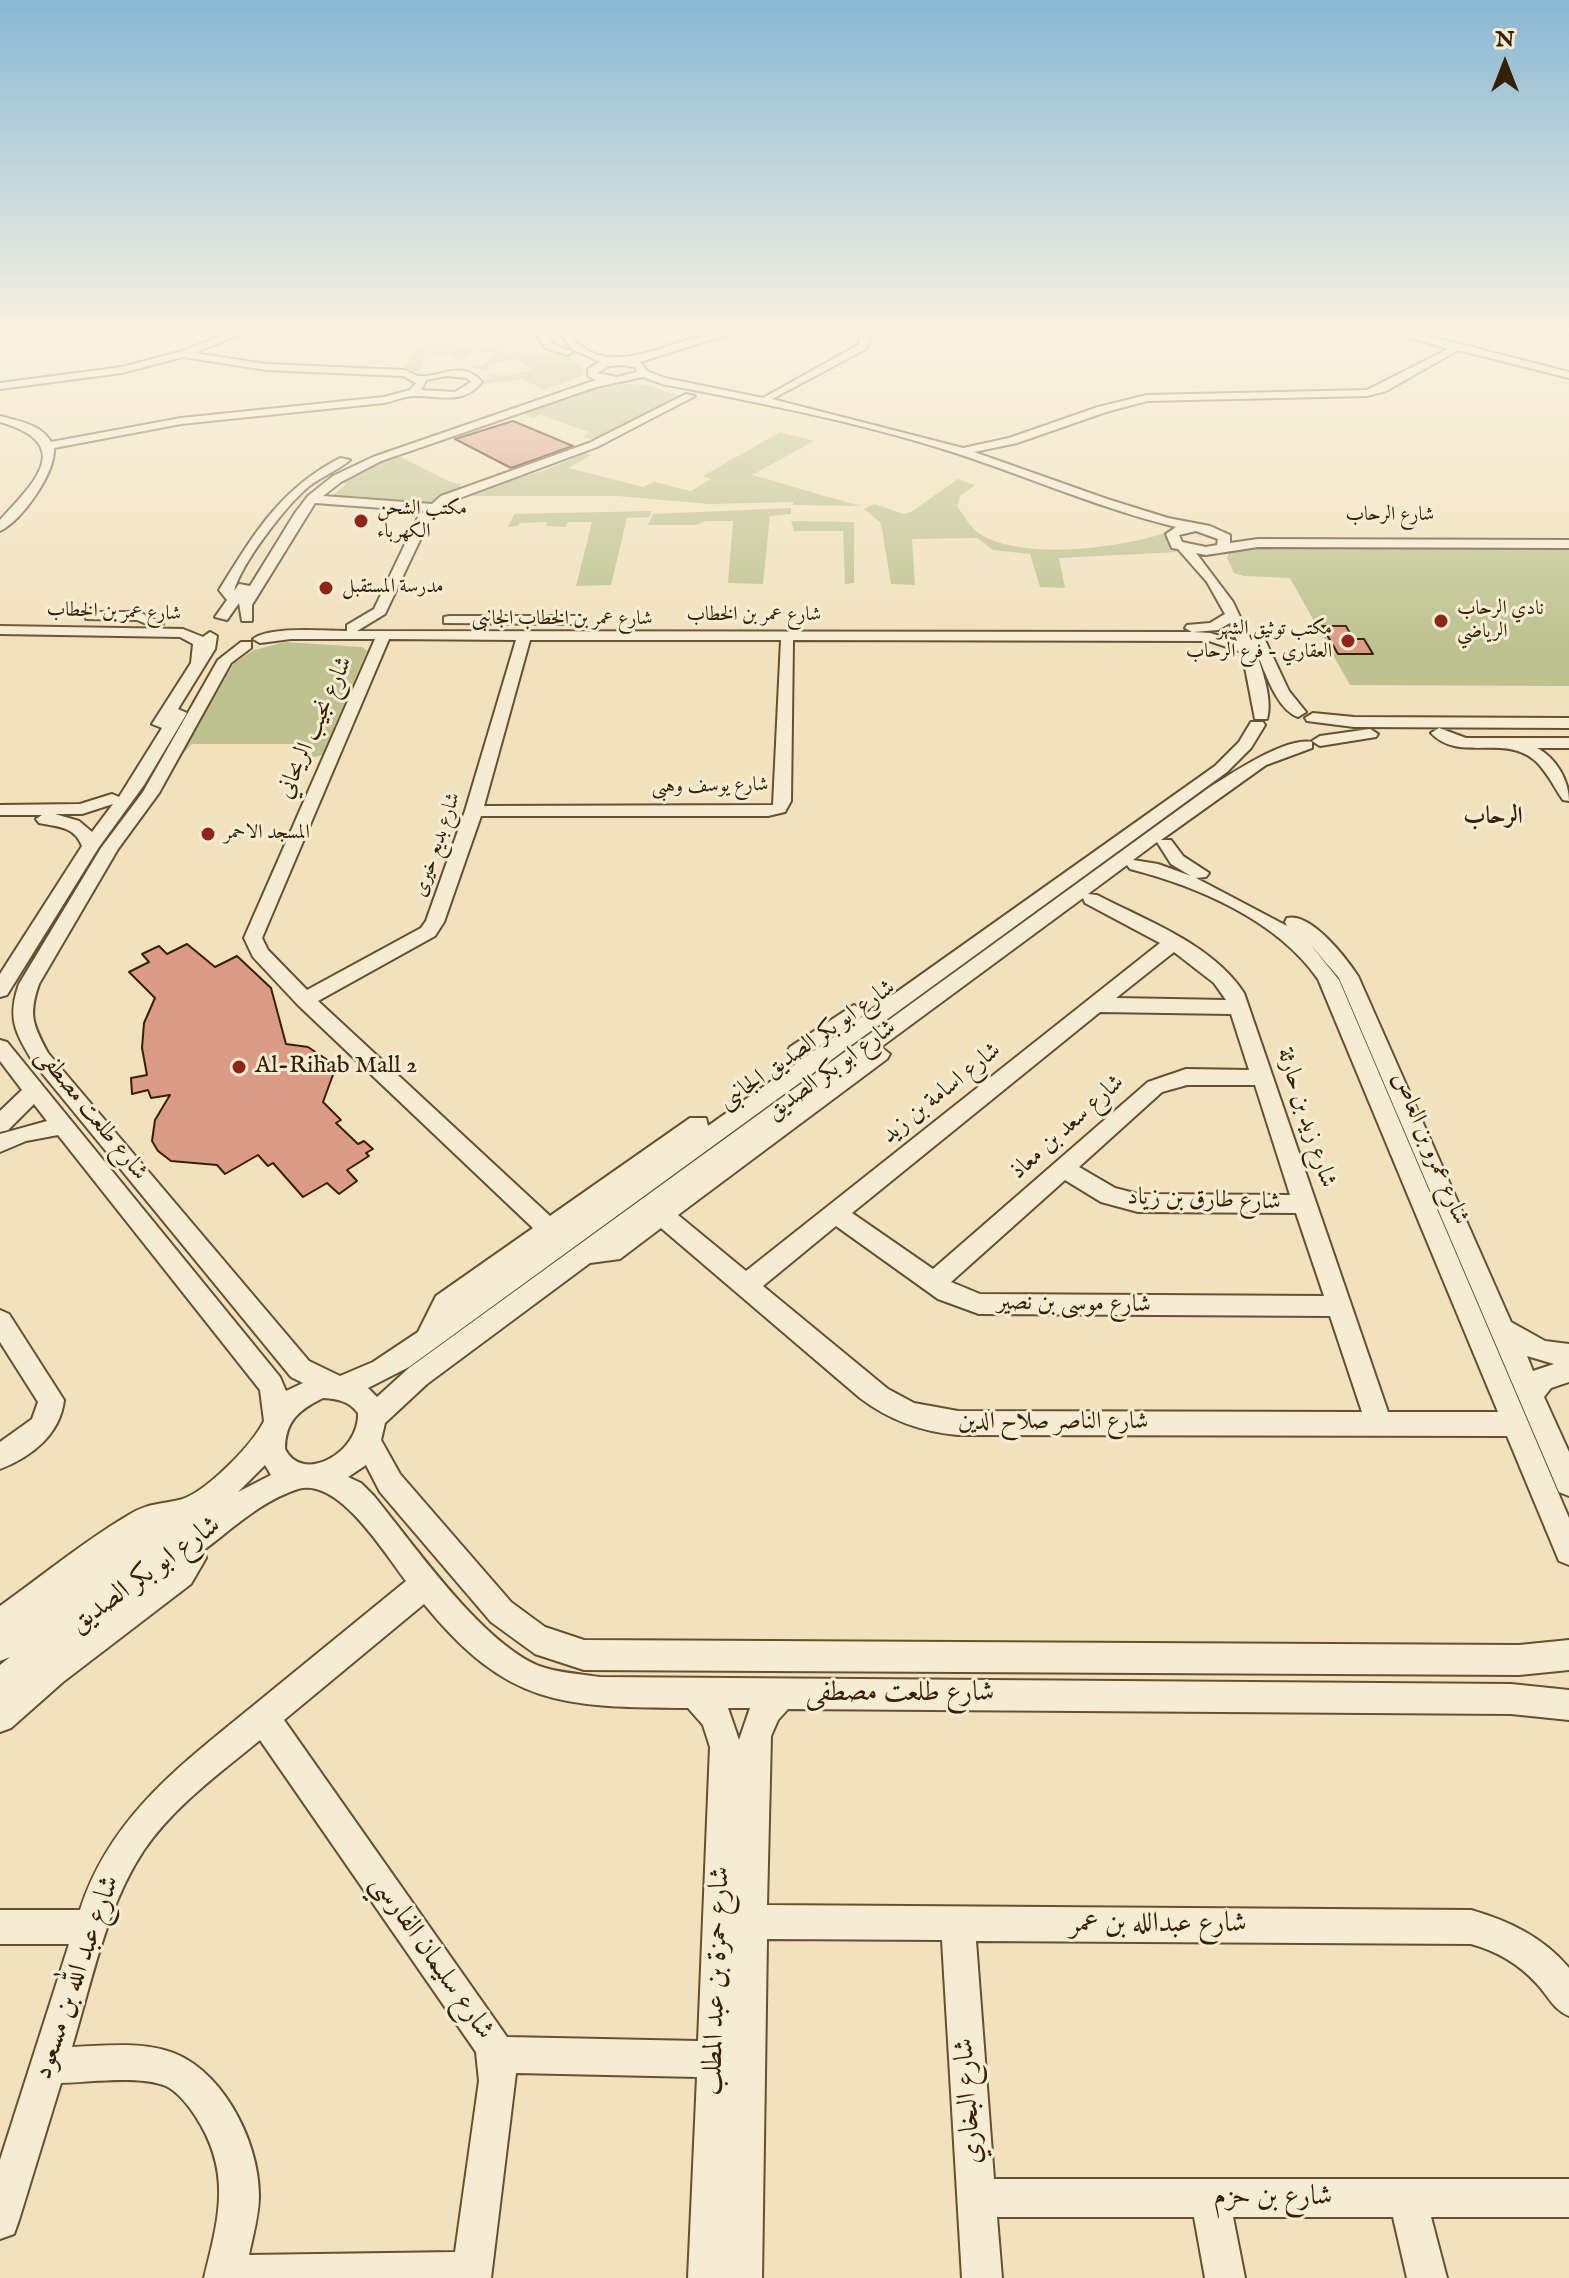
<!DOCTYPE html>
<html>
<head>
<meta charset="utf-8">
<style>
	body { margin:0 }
	#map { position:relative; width:1569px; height:2278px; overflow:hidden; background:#f1e2bd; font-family:"IM FELL English",serif }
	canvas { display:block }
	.north { position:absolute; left:1465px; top:24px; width:80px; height:80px; -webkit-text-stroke:6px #f6ecd4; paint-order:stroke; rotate:0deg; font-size:22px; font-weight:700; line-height:32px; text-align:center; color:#372000 }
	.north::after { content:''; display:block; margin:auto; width:28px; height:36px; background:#372000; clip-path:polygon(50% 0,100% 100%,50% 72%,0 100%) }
</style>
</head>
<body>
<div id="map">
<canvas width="1569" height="2278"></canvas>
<div class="north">N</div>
</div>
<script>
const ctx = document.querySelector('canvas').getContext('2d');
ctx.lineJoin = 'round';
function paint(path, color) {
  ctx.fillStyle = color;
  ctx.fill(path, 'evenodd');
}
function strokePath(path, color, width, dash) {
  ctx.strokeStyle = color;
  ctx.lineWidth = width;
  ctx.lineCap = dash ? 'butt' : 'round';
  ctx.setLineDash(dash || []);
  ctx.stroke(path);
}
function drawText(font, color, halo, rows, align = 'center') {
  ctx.font = font + ' "IM FELL English",Amiri,serif';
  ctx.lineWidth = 6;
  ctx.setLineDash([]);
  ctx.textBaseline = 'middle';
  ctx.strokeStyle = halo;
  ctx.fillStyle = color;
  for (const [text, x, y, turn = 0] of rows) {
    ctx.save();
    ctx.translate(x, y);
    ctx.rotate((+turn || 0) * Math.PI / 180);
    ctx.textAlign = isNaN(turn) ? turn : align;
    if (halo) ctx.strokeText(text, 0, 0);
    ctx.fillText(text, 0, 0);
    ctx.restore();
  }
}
paint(new Path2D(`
	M 423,343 L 450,346 L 448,349 L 430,350 L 461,351 L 451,349 L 475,348 L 457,362 L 450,353 L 431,355 L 425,349 L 420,372 L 403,369 L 416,349 L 420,349 L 418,347 Z
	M 489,346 L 503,348 L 497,351 C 525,362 564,339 584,370 L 581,377 L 544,390 L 523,379 L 484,384 L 483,379 L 492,378 L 487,374 L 492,373 L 502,377 L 531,370 L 517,358 L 489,365 L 488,371 L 468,367 L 482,365 L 497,354 L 476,349 Z
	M 608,383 L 648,385 L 680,396 L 593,440 L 583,437 L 589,432 L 540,415 L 533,418 L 522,413 Z
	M 780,432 L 814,441 L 752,475 L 860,506 L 793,505 L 793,502 L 709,504 L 618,496 L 459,496 L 545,470 L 585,453 L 591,455 L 569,468 L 643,487 L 654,482 L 691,491 L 711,479 L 703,476 Z
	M 397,455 L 450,482 L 461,484 L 460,487 L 427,504 L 333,495 L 346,484 L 340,482 Z
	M 958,479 L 975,485 L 961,495 L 957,506 C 963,514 969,525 976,531 C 1015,562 1121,548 1164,533 L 1177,552 L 1059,558 L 1065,588 L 1040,587 L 1030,554 L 993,550 L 977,538 L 912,539 L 915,585 L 891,584 L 881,523 L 864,509 L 874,504 L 904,514 L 911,512 Z
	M 791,508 L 791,514 L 770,516 L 763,584 L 728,583 L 733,521 L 706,521 L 696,525 L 648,525 L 653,514 Z
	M 652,511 L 649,517 L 627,518 L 611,585 L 576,586 L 592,522 L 568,522 L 566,527 L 546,526 L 547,522 L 520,523 L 518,526 L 508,527 L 514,514 Z
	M 791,521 L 854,522 L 854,583 L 845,584 L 843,531 L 794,531 Z
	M 1247,548 L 1569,548 L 1569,686 L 1350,685 L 1290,578 L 1244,576 L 1234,573 L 1227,558 L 1229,553 Z
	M 285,642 L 362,647 L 367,651 L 322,755 L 311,758 L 313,744 L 192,744 L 180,757 L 234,663 L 254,650 Z`), '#bdc28f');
const building = new Path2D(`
	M 513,421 L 573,446 L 511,468 L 455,439 Z
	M 1322,626 L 1346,626 L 1353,639 L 1364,639 L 1373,654 L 1338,654 Z
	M 187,944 L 215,967 L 237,956 L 271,988 L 286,1044 L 308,1047 L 329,1061 L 334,1072 L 323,1102 L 341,1120 L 336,1123 L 358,1144 L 364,1141 L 373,1149 L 366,1153 L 369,1156 L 347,1170 L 357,1181 L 339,1194 L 327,1183 L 303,1197 L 273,1163 L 268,1166 L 258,1155 L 225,1174 L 217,1165 L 171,1161 L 158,1151 L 152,1141 L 155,1120 L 170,1095 L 151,1098 L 148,1090 L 132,1094 L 131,1078 L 147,1075 L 142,1048 L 144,1023 L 155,998 L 129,972 L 149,962 L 142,954 L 159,946 L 167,954 Z`);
paint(building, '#dc9b86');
strokePath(building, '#372000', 2);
const minor = new Path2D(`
	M 242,328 L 256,328 L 194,353 L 266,364 L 405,370 C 409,371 413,375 418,376 C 441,379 461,358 482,382 C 463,405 442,396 416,396 C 406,395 394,401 384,403 L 181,424 L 54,448 C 56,472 22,521 0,531 L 0,520 C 36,481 75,444 0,422 L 0,416 C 18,421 41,424 51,442 L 181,418 L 384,397 L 410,390 L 416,383 L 403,376 L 266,370 L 183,357 L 122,373 L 0,389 L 0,383 L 122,367 L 179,352 ZM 446,376 L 467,378 L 471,382 L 455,392 L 421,390 L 426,380 Z
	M 532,328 L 542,328 L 553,344 L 573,352 L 568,355 L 545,348 Z
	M 555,328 L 565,328 C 593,373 637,356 678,343 C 696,337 714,333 733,328 L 749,328 L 640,362 L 647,371 L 665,378 L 763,398 L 858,345 L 861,336 L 853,328 L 864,328 L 871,336 L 866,349 L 772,399 L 963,448 L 1009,438 L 1098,407 L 1147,395 L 1367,390 L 1448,349 L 1380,328 L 1397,328 L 1569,372 L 1569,378 L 1458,350 L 1386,391 L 1367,396 L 1147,401 L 1106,412 L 1017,443 L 974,452 L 1107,499 L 1168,518 L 1210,526 L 1230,535 L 1230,543 L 1258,539 L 1569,540 L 1569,548 L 1258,547 L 1206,555 L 1196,553 L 1233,602 L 1251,640 L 1258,636 L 1265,640 L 1289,691 L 1306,712 L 1298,717 C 1276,709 1265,671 1256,651 C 1262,671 1273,699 1267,719 L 1255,719 L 1242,652 L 1209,641 L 793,640 L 791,801 L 785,812 L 768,816 L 481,816 L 444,922 L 435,936 L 318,1001 L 550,1216 L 690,1118 L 706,1118 L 708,1126 L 1215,766 L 1239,742 L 1251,722 L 1263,722 L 1265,725 L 1251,748 L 1227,772 L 409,1367 L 368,1388 L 377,1397 L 409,1368 L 1210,787 C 1233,773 1285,737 1312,742 L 1312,748 L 1266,765 L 1161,840 L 1171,840 L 1183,856 L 1209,873 L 1206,877 L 1196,878 L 1287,926 L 1285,922 L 1287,918 C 1311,912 1346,958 1358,976 L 1511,1322 L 1545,1341 L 1569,1344 L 1569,1382 L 1551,1388 L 1544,1397 L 1569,1452 L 1569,1496 L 1559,1492 L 1339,978 L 1310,944 L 1339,980 L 1569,1518 L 1569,1565 L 1559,1561 L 1507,1436 L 958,1435 C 922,1432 889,1420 860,1398 L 661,1228 L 620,1259 L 590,1263 L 427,1384 L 385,1423 L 381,1440 L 400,1474 L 511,1602 L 545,1627 L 584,1640 L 1519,1645 L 1569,1640 L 1569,1670 L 1519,1675 L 584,1670 L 535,1654 L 491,1622 L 380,1492 L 366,1465 L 348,1477 L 361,1483 L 374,1496 C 414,1545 481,1642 539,1666 C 558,1673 580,1674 600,1677 L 1511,1684 L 1569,1690 L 1569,1720 L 1511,1714 L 788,1709 L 778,1720 L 771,1736 L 767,1905 L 1471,1910 C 1509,1921 1543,1937 1569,1968 L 1569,2016 C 1553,2009 1549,1997 1537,1984 C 1519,1964 1497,1951 1471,1944 L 976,1941 L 994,2179 L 1569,2179 L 1569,2217 L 1431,2217 L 1447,2278 L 1407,2278 L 1393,2217 L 1233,2217 L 1245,2278 L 1205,2278 L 1194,2217 L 997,2217 L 1002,2278 L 962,2278 L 942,1940 L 767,1939 L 762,2278 L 688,2278 L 697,2077 L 516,2073 L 491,2278 L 204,2278 C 219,2218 232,2173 196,2117 C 189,2106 178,2092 166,2086 C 141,2075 89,2082 61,2083 L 19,2220 L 14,2234 L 0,2239 L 0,2160 L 69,1944 L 0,1944 L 0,1910 L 80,1910 C 111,1814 185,1762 259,1701 C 308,1661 357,1621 406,1581 C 385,1554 339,1477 298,1489 C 263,1500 233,1528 204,1550 L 206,1558 L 191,1584 L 63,1682 L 11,1728 L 0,1732 L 0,1665 L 10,1657 L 0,1661 L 0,1606 C 42,1576 83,1542 127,1516 C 147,1503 158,1505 179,1500 C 204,1495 253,1444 264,1421 L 260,1390 L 58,1135 L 26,1141 L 0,1152 L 0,1134 L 47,1121 L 34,1104 L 8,1130 L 0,1132 L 0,1111 L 22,1090 L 0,1061 L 0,1040 L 7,1042 L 280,1377 L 286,1391 L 303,1383 L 291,1377 L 33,1062 C 15,1032 7,1018 19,984 L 101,848 L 143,792 L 218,660 L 241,642 L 251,642 L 251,648 L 231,663 L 159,793 L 118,849 L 39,984 C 28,1015 33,1025 48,1053 L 309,1361 L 340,1376 L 373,1362 L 418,1332 L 436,1296 L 533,1228 L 298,1005 L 253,957 L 244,938 L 375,639 L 291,639 L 260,643 L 253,639 C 270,626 324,631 347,631 L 347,625 L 374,609 L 417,519 L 424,511 L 315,503 L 252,605 L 252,621 L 242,621 L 239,603 L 227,620 L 215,617 L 227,600 L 219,590 C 254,534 279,490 340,458 L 350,460 C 337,471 320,477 307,488 C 284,508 241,564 234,591 L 239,584 L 250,586 L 295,513 L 308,496 L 333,476 L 373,457 L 596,380 L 588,376 L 588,369 L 600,362 L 572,349 ZM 623,365 L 635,367 L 637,372 L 617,377 L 597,373 L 609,366 ZM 643,377 L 662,384 C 757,402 853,421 946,450 C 1023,474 1097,508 1176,527 L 1166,534 L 1172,548 L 1178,549 L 1207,582 L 1225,614 L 1210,623 L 1187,625 L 1185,628 L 1192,632 L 357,631 L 385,614 L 429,521 L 449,502 L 597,447 L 695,396 L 686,394 L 589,443 L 441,496 L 432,504 L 323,496 L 341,482 L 381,461 L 596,387 ZM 1196,531 L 1218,539 L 1217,545 L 1206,547 L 1182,542 L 1179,535 ZM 1230,623 L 1237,641 L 1210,633 L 1193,632 L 1218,630 ZM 389,639 L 516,640 L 465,811 L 426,921 L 421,928 L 307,990 L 268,950 L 262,938 ZM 530,640 L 781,640 L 773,805 L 484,806 ZM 1157,842 L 1171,864 L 1191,876 L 1158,864 L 1133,860 ZM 1127,865 L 1130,869 C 1197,886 1277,920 1318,979 L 1498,1412 L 1388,1412 L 1244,993 C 1212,944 1147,921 1097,895 L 1088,894 ZM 1083,898 L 1085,903 L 1160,943 L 746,1271 L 678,1215 L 887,1059 L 890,1054 L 881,1047 ZM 1174,952 L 1214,983 L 1226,1000 L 1116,998 ZM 1100,1012 L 1231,1014 L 1249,1070 L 1186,1069 L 1148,1082 L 933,1269 L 852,1213 ZM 1187,1085 L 1255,1085 L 1290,1195 L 1138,1194 L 1115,1188 L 1079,1167 L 1162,1092 ZM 1065,1180 L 1101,1202 L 1138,1212 L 1296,1213 L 1324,1296 L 980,1294 L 951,1282 ZM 836,1226 L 938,1299 L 979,1314 L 1330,1316 L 1362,1412 L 958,1411 L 914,1403 L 888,1389 L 763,1286 ZM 1527,1356 L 1554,1364 L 1533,1371 ZM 323,1398 C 338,1399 349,1401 358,1413 C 360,1452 303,1485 285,1449 C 285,1421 299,1410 323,1398 ZM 265,1465 L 271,1475 L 238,1492 ZM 424,1604 C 508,1707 563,1707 688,1708 L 703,1725 L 710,1747 L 698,2041 L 507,2037 L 284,1720 ZM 728,1708 L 750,1708 L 739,1740 ZM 260,1740 L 476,2052 L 479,2081 L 455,2252 L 249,2255 C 253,2235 259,2215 259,2195 C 259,2140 220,2064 164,2050 C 135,2042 102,2046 72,2047 C 92,1981 106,1907 144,1850 C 174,1806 220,1773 260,1740 Z
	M 1548,328 L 1569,328 L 1569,334 L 1550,330 Z
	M 91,612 L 139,612 L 163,624 L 156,628 L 137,620 L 86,619 L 86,613 Z
	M 449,616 L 579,616 L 586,620 L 579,624 L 444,623 L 444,617 Z
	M 0,626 L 183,629 L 203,637 L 210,632 L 217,636 L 215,649 L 178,709 L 187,713 L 144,785 L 99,847 L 7,995 L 0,997 L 0,974 L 82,846 C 74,826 58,827 39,823 L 36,819 L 42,815 L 0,815 L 0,805 L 80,804 L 112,794 L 119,797 L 162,728 L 152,724 L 191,663 L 193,644 L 180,637 L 0,634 ZM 113,804 L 92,832 L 79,821 L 55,814 L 82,814 Z
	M 1313,713 L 1354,717 L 1569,718 L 1569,728 L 1354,727 L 1307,721 L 1305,718 Z
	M 1439,728 L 1466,738 L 1569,738 L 1569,748 L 1537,748 C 1556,758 1569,780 1569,801 L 1563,800 C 1554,787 1545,768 1533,759 C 1503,735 1458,762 1431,733 Z
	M 1370,729 L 1378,734 L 1376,737 L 1320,746 L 1312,741 L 1320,736 Z
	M 854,1005 L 864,1012 L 861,1017 L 804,1057 L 790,1057 L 787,1052 L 790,1047 Z
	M 0,1310 L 9,1314 L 64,1400 C 60,1435 31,1457 0,1469 L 0,1442 L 32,1419 L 38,1402 L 0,1342 Z`);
strokePath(minor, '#66502f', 4);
paint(minor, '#f6ecd4');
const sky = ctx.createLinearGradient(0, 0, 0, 647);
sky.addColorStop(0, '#89b8d4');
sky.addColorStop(0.51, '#f9f2e1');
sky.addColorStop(1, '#f9f2e100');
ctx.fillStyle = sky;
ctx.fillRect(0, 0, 1569, 647);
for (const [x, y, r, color] of [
	[361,521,8,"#8f2418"],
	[326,588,8,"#8f2418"],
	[1441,621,8,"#8f2418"],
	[1348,641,8,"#8f2418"],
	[208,834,8,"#8f2418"],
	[239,1067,8,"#8f2418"]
]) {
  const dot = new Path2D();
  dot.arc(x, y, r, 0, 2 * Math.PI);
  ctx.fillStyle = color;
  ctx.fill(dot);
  strokePath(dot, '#f6ecd4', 3);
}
drawText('20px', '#372000', '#f6ecd4', [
	["مكتب الشحن",377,510],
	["الكهرباء",377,533],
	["مدرسة المستقبل",342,588],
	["نادي الرحاب",1457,610],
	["الرياضي",1457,633],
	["مكتب توثيق الشهر",1332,630,"right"],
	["العقاري - فرع الرحاب",1332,653,"right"],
	["المسجد الاحمر",224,834]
], 'left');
drawText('20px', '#372000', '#f6ecd4', [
	["شارع الرحاب",1390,516],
	["شارع عمر بن الخطاب",114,613,2],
	["شارع عمر بن الخطاب",754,616],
	["شارع عمر بن الخطاب الجانبى",562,620],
	["شارع يوسف وهبى",710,787,-1],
	["شارع بديع خيرى",438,845,-71]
]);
drawText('24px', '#372000', '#f6ecd4', [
	["شارع نجيب الريحاني",316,728,-66],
	["شارع ابو بكر الصديق الجانبى",808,1046,-35],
	["شارع ابو بكر الصديق",832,1071,-36],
	["شارع اسامة بن زيد",942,1094,-39],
	["شارع طلعت مصطفى",91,1115,51],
	["شارع زيد بن حارثة",1305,1118,72],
	["شارع سعد بن معاذ",1068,1128,-42],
	["شارع عمرو بن العاص",1429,1149,67],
	["شارع طارق بن زياد",1204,1201,2],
	["شارع موسى بن نصير",1074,1305,1],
	["شارع الناصر صلاح الدين",1053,1423]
]);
drawText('bold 24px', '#372000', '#f6ecd4', [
	["الرحاب",1493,818]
]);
drawText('24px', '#372000', '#f6ecd4', [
	["Al-Rihab Mall 2",255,1067]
], 'left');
drawText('28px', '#372000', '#f6ecd4', [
	["شارع ابو بكر الصديق",146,1576,-36],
	["شارع طلعت مصطفى",900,1694],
	["شارع عبدالله بن عمر",1158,1925],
	["شارع سليمان الفارسي",431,1958,55],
	["شارع عبد الله بن مسعود",78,1978,-71],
	["شارع حمزة بن عبد المطلب",718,1981,-88],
	["شارع البخاري",970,2101,-94],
	["شارع بن حزم",1273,2198]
]);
</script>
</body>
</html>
